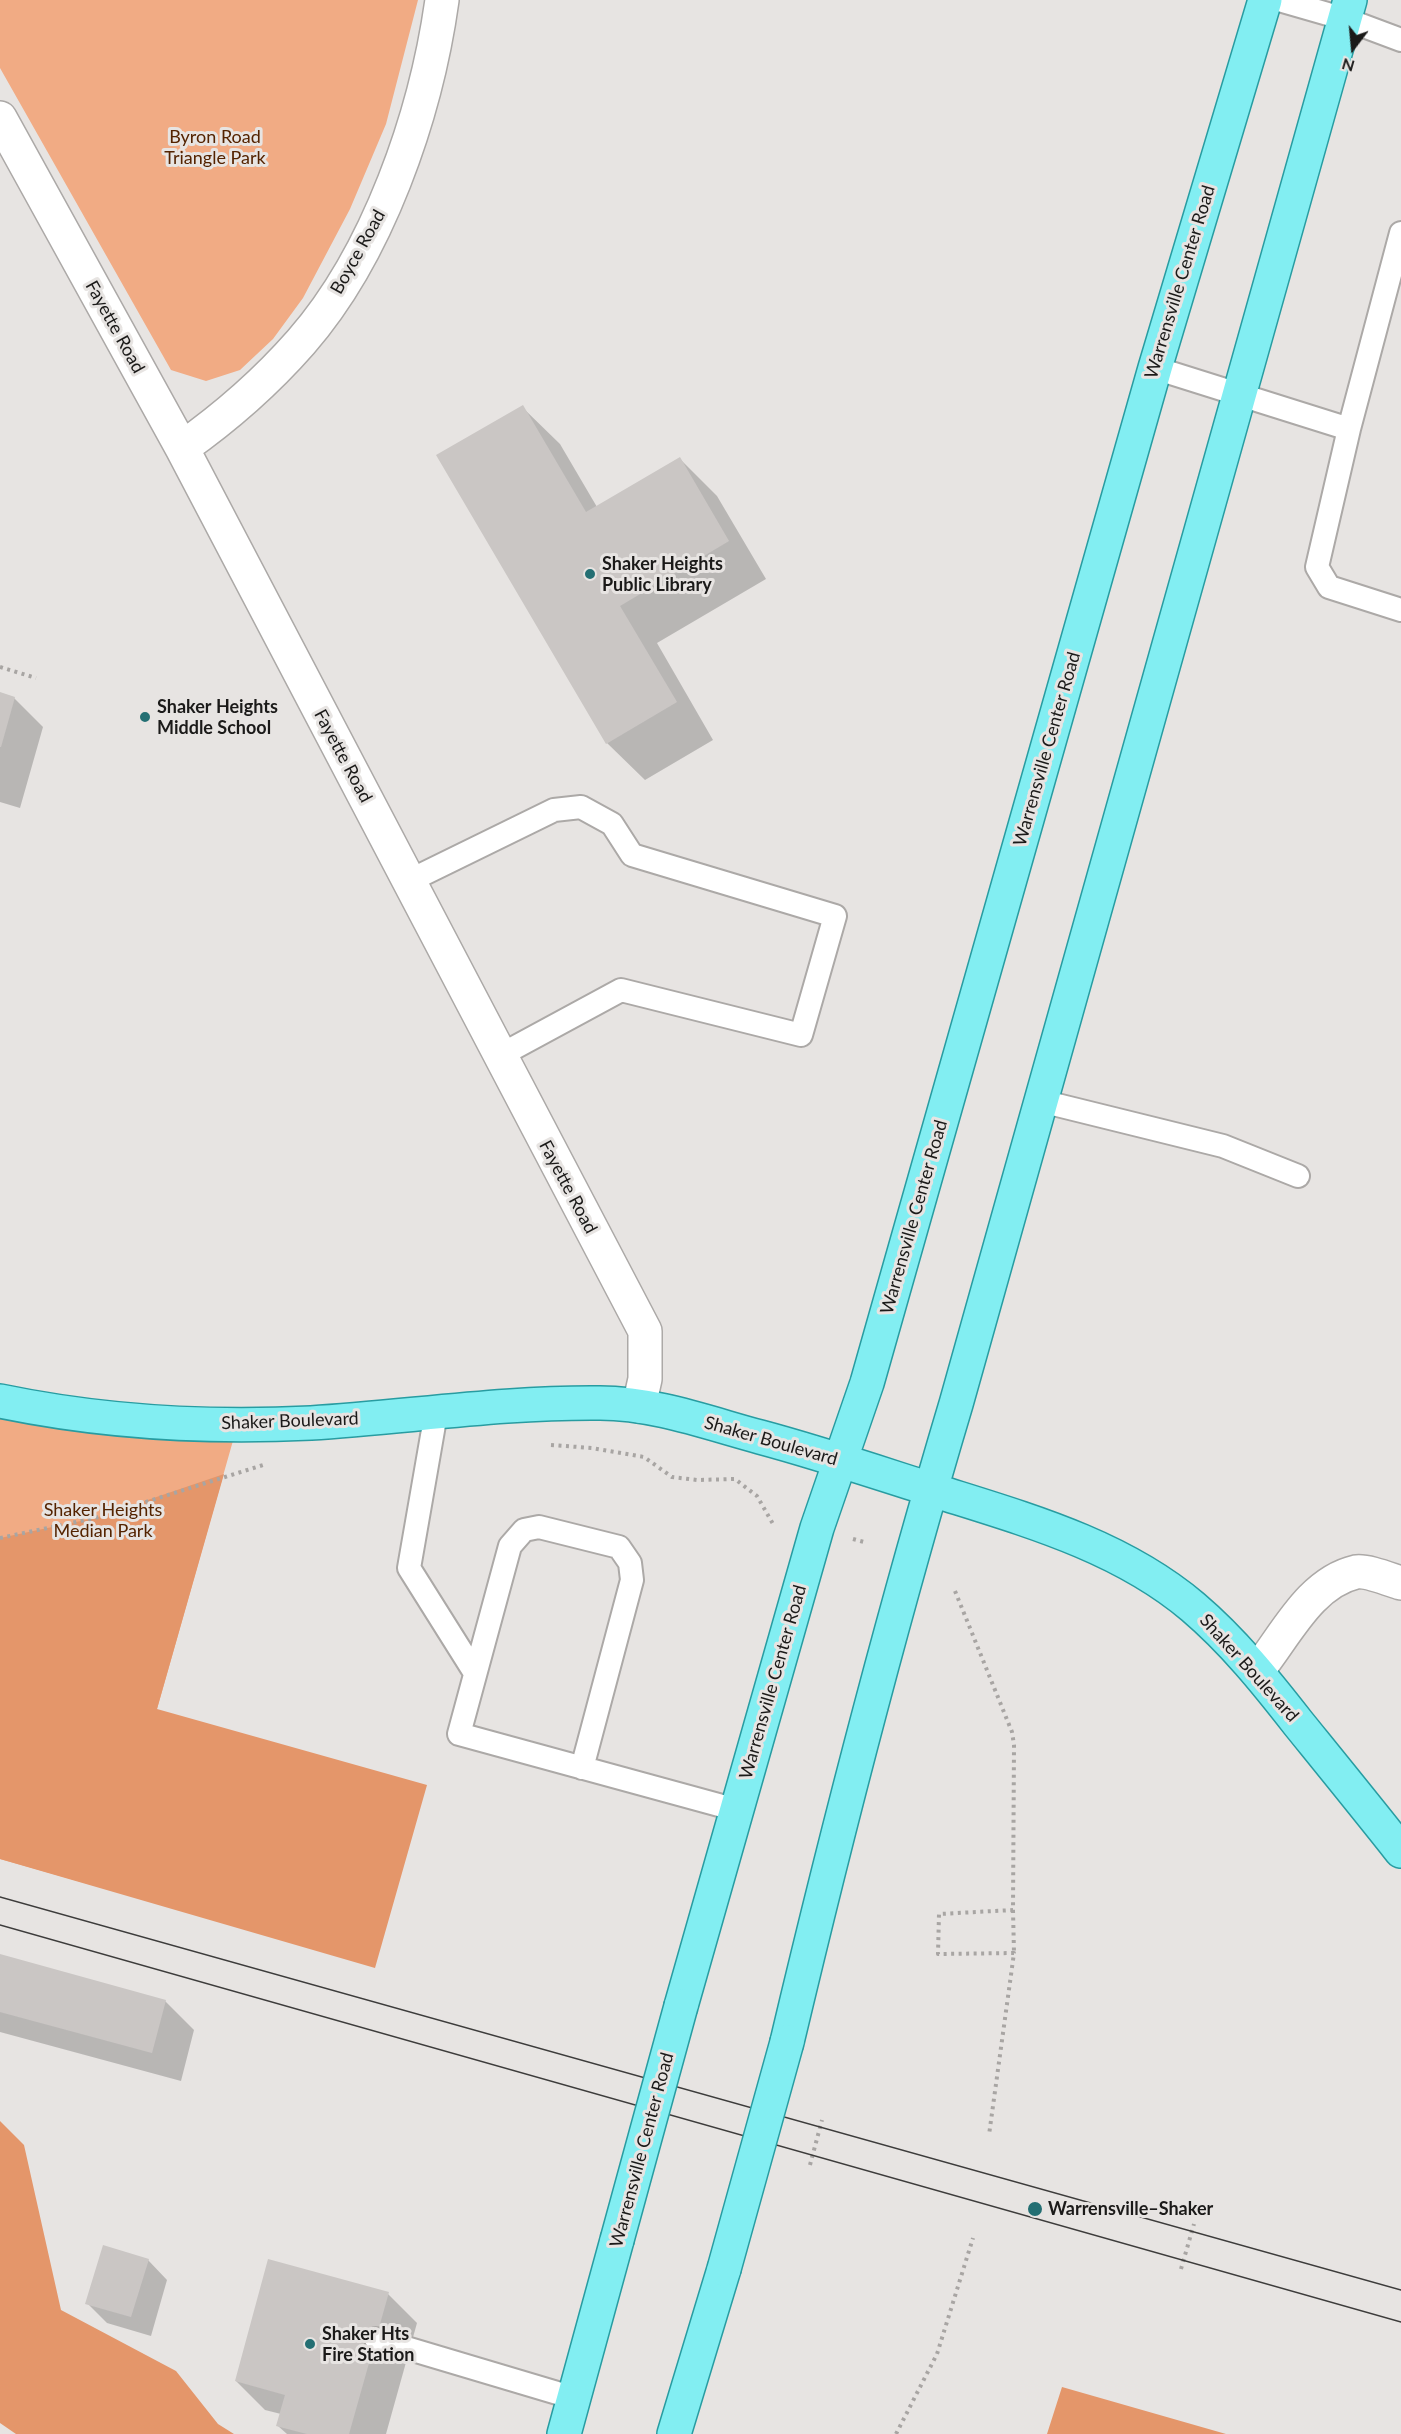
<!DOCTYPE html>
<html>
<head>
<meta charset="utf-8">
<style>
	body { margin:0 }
	#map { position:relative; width:1401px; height:2434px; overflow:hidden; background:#e7e4e2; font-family:Lato,sans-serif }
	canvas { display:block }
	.north { position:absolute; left:1323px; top:18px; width:60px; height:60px; -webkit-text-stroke:4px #e7e4e2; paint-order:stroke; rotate:196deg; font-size:16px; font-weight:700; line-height:24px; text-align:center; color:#1b1a19 }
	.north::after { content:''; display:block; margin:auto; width:21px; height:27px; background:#1b1a19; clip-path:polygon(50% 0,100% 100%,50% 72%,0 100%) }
</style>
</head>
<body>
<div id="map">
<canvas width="1401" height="2434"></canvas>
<div class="north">N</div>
</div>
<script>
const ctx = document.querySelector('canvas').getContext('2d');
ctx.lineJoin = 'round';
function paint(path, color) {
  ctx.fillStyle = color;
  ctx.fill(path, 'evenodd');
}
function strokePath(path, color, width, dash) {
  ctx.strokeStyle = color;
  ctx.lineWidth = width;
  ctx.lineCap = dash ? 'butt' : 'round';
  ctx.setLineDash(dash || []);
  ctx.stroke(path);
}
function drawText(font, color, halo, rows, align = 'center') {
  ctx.font = font + ' Lato,sans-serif';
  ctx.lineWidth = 6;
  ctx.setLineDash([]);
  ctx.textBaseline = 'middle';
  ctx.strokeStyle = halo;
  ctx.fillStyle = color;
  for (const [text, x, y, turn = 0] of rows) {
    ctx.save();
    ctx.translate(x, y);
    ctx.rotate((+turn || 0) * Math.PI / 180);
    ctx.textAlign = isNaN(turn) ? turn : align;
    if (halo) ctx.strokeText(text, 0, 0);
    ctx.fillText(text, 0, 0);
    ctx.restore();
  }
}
paint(new Path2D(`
	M 0,0 L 418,0 L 386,124 L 350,209 L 303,298 L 273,339 L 240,370 L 206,381 L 171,370 L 0,68 Z
	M 0,1401 L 238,1423 L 106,1889 L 0,1859 Z`), '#f1ab84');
paint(new Path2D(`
	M 224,1474 L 157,1709 L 427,1785 L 375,1968 L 0,1859 L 0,1538 L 95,1518 Z
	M 0,2121 L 24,2145 L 61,2310 L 176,2371 L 218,2424 L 234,2434 L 16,2434 L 0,2423 Z
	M 1062,2387 L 1226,2434 L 1047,2434 Z`), '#e4966a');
paint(new Path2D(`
	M 522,407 L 560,444 L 597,507 L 680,459 L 717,496 L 766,579 L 657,643 L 713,740 L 645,780 L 607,743 Z
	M 0,694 L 14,698 L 43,727 L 20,808 L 0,802 Z
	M 0,1956 L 165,2001 L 194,2030 L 181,2081 L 0,2032 Z
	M 148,2260 L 167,2280 L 151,2336 L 107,2323 L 87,2303 Z
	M 388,2294 L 417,2323 L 386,2434 L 287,2434 L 278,2426 L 281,2414 L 265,2410 L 236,2381 Z`), '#0003');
paint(new Path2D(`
	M 523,405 L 586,512 L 680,457 L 729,541 L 620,606 L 677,702 L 606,744 L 436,455 Z
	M 0,692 L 15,697 L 1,747 L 0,747 Z
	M 0,1954 L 166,2000 L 152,2053 L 0,2012 Z
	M 103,2245 L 149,2259 L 131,2317 L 85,2304 Z
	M 268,2259 L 389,2292 L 349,2434 L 307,2434 L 276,2426 L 285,2395 L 235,2381 Z`), '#cac6c4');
const lane = new Path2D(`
	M 1279,0 L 1345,19 L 1401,40
	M 1155,368 L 1349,429 L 1401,233
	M 1349,429 L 1317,567 L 1329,587 L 1401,610
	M 409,881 L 554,810 L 581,807 L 612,824 L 632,855 L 835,916 L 801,1035 L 621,990 L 499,1056
	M 1041,1101 L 1223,1146 L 1298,1176
	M 436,1413 L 409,1568 L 475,1673
	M 582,1768 L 632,1580 L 630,1563 L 619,1547 L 539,1527 L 524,1530 L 510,1546 L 459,1734 C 552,1759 645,1784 737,1810
	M 376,2339 L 574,2398`);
const street = new Path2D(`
	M 0,118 L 182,448 L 645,1331 L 645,1379 L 639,1406
	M 182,448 C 226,417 265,383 301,342 C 378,254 426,115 442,0
	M 1257,1671 C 1285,1637 1309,1583 1356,1572 C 1366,1570 1391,1580 1401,1583`);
const primary = new Path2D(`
	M 0,1401 C 101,1422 209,1428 311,1423 C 407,1417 503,1402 600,1403 C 654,1403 708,1423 760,1437 C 820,1453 879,1473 939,1492 C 1028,1520 1121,1546 1193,1607 C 1233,1641 1266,1682 1298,1723 C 1332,1765 1367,1808 1401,1851
	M 681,2006 L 817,1528 L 867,1383 L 1155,368 L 1265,0
	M 787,2042 C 838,1827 893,1615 956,1404 L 1350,0
	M 564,2434 L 617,2240
	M 674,2434 L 724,2269`);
strokePath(lane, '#aca9a7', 26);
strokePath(street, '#aca9a7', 36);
strokePath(primary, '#289ca1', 36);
strokePath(new Path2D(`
	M 0,667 L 36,678
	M 551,1445 L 592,1448 L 644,1457 L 672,1477 L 697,1480 L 735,1479 L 757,1496 L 773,1524
	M 0,1538 L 95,1518 L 263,1465
	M 853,1539 L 864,1542
	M 955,1591 L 1012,1732 L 1014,1745 L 1013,1910 L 939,1914 L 938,1954 L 1014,1953 L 989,2135
	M 1013,1910 L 1014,1953
	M 810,2165 L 822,2120
	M 1181,2269 L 1194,2224
	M 896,2434 L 937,2354 L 973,2238`), '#a8a5a3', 4, [3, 4.5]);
strokePath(lane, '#fff', 22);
strokePath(street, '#fff', 33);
strokePath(primary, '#82eef2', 33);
strokePath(new Path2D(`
	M 0,1897 L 1401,2290
	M 0,1925 L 1401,2322`), '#3d3c3b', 1.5);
const primaryBridge = new Path2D(`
	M 617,2240 L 681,2006
	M 724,2269 L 787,2042`);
strokePath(primaryBridge, '#289ca1', 36, []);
strokePath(primaryBridge, '#82eef2', 33);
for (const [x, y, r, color] of [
	[590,574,6,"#246f73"],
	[145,717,6,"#246f73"],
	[1035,2209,8,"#246f73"],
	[310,2344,6,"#246f73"]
]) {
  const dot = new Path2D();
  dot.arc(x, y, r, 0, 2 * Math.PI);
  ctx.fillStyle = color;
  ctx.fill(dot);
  strokePath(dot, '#e7e4e2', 2);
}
drawText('18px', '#542300', '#e7e4e2', [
	["Byron Road",215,137],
	["Triangle Park",215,158],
	["Shaker Heights",103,1510],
	["Median Park",103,1531]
]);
drawText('18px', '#1b1a19', '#e7e4e2', [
	["Boyce Road",358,252,-61],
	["Warrensville Center Road",1180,282,-73],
	["Fayette Road",115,327,61],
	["Warrensville Center Road",1047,749,-74],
	["Fayette Road",343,756,62],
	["Fayette Road",568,1187,62],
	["Warrensville Center Road",914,1217,-74],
	["Shaker Boulevard",290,1421,-2],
	["Shaker Boulevard",771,1441,16],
	["Shaker Boulevard",1249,1668,48],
	["Warrensville Center Road",773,1682,-74],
	["Warrensville Center Road",642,2150,-75]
]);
drawText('bold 18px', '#1b1a19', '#e7e4e2', [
	["Shaker Heights",602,564],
	["Public Library",602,585],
	["Shaker Heights",157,707],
	["Middle School",157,728],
	["Warrensville–Shaker",1048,2209],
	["Shaker Hts",322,2334],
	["Fire Station",322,2355]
], 'left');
</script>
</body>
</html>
